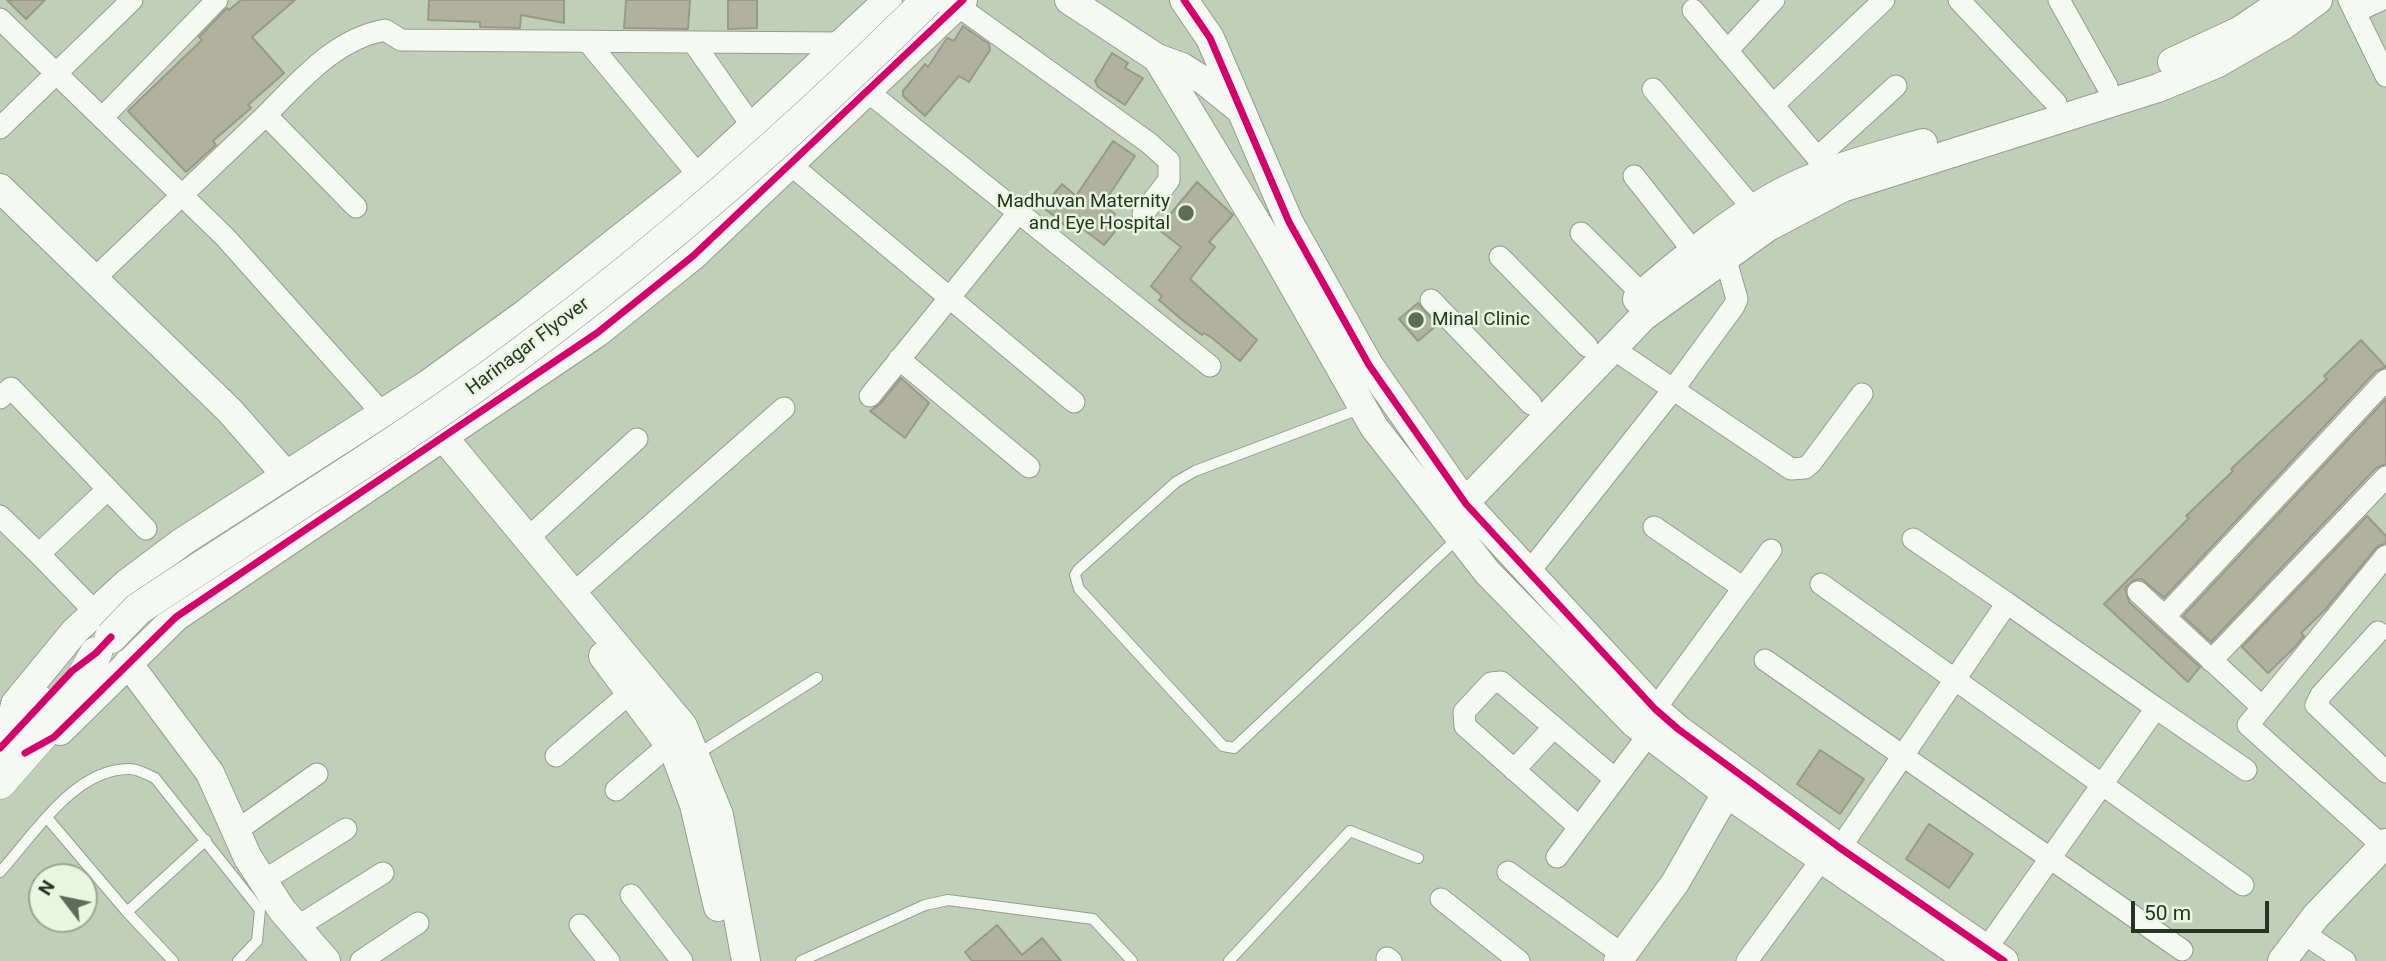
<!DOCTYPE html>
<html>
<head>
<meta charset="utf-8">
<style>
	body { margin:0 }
	#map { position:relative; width:2386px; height:961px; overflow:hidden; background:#c0d0b8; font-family:Roboto,sans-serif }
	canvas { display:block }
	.north { position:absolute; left:28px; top:863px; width:70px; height:70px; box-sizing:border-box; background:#e7f6df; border:2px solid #9ba894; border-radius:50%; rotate:302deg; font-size:19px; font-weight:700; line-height:28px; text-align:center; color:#283423 }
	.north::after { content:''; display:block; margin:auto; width:24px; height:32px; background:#5d6b57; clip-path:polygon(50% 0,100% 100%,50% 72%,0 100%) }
	.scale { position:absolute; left:2131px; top:901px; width:138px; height:32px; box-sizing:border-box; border:4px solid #283423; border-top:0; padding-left:9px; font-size:21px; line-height:24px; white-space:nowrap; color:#283423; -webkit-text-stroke:5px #e7f6df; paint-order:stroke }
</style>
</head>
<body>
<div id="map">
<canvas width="2386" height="961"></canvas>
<div class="north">N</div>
<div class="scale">50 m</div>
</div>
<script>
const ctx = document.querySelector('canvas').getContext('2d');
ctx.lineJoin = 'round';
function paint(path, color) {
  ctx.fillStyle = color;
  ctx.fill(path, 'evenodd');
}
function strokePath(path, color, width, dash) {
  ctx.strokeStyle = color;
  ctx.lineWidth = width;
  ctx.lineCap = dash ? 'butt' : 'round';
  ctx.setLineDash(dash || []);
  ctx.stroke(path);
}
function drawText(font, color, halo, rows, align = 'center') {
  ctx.font = font + ' Roboto,sans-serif';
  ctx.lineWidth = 5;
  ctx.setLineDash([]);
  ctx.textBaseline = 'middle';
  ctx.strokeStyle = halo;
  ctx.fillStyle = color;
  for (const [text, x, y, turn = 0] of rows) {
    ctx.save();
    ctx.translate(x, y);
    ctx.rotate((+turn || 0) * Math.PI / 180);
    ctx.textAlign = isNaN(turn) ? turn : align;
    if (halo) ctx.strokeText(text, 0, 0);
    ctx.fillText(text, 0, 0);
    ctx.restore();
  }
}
const building = new Path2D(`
	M 7,0 L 45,0 L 26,19 Z
	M 241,0 L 295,0 L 252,37 L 284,73 L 248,105 L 251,108 L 213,141 L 216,145 L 186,172 L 128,111 L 202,40 L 199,37 L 227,8 L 229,10 Z
	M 429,0 L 564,0 L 564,23 L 521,15 L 520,28 L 480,27 L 480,22 L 428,20 Z
	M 626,0 L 690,0 L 688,29 L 624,28 Z
	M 728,0 L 757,0 L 757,28 L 728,29 Z
	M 963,26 L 989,44 L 990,50 L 969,82 L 959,76 L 925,116 L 903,96 L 903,91 L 925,64 L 928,67 L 947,38 L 954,41 Z
	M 1112,53 L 1128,63 L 1125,68 L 1143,78 L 1125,105 L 1098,87 L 1095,81 Z
	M 1113,141 L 1135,156 L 1103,204 L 1115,214 L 1109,222 L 1117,229 L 1104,245 L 1075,223 L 1070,230 L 1043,207 L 1062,184 L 1076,196 Z
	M 1197,182 L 1233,215 L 1209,242 L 1215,247 L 1190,279 L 1257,340 L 1240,361 L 1212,338 L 1204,333 L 1202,335 L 1181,319 L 1159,300 L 1162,296 L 1151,286 L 1181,247 L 1158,229 Z
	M 1418,303 L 1437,325 L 1418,341 L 1399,319 Z
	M 2361,340 L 2386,367 L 2376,371 L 2164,598 L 2142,579 L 2134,580 L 2125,588 L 2129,602 L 2200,667 L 2188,682 L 2104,604 L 2189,518 L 2186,516 L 2233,471 L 2231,469 L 2327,379 L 2324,376 Z
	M 901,378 L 929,403 L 905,438 L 870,411 L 880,404 Z
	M 2386,399 L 2386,464 L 2376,468 L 2211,642 L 2183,616 Z
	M 2367,516 L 2386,536 L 2386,543 L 2376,548 L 2325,610 L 2301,633 L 2304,636 L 2294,648 L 2268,673 L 2242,647 Z
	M 1820,750 L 1864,779 L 1840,814 L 1797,784 Z
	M 1929,824 L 1973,854 L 1949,888 L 1906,859 Z
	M 997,925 L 1022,955 L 1042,938 L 1061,961 L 972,961 L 965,952 Z`);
paint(building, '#b0b19e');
strokePath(building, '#989a87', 2);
const lane = new Path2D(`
	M 1362,408 L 1195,471 L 1176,482 L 1078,570 L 1075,575 L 1079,589 L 1223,746 L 1234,748 L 1459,537
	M 696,755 L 817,678
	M 48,819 L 127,912 L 206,840
	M 0,872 C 33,836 74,768 130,769 C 138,769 148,775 155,778 L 260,910 L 257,941 L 238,961
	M 127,912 L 173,961
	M 801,961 L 925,905 L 948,900 L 1093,919 L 1132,961
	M 1229,961 L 1350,831 L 1418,858`);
const street = new Path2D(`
	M 1959,0 L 2056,103
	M 2059,0 L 2107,86
	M 2349,0 L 2386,76
	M 958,6 L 1149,143 L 1169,161 L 1169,180 L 1143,214
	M 1693,10 L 1837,181
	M 2357,11 L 2381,0
	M 0,19 L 225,237 L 382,413
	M 588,42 L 699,176
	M 693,42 L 752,126
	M 1727,51 L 1774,0
	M 1653,89 L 1754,210
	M 867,91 L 1210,366
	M 1773,105 L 1884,0
	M 266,115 C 301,80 335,39 385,30 L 401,40 L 841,43
	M 102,118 L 217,0
	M 0,128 L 132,0
	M 1817,158 L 1896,86
	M 791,165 L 1074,402
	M 1634,176 L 1694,252
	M 1581,233 L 1642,294
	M 1500,257 L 1587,346
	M 94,279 L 266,115 L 356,207
	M 1431,300 L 1531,404
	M 1612,348 L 1791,469 L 1805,468 L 1811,463 L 1862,394
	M 899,359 L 1029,467
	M 870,396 L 1018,213
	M 0,398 L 11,388 L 146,529
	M 0,516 L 39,554 L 108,489
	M 1654,527 L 1742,587
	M 528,538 L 637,439
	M 39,554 L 95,612
	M 2386,556 L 2248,725 L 2386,849
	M 1529,572 L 1672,391 L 1734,306 L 1737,299 L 1725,257
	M 1821,584 L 2243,885
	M 575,592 L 784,408
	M 2138,592 L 2262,707
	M 2165,616 L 2386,380
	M 2378,632 L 2321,695 L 2316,705 L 2386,772
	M 1765,660 L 2182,950
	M 2211,661 L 2386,477
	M 2156,708 L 2246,770
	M 1655,709 L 1771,550
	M 556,756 L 631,692
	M 1514,770 L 1554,727
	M 616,790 L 670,744
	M 1579,827 L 1465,726 L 1464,712 L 1491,683 L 1501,682 L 1615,779
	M 236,831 L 317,774
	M 1840,848 L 2007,603 L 1913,539
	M 1557,857 L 1649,734
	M 1508,872 L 1623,955
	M 263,881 L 346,829
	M 631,895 L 682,961
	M 1441,899 L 1519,961
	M 580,925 L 609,961
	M 297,927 L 383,873
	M 2303,933 L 2345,961
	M 1987,948 L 2156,708 L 2007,603
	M 1387,958 L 1391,961
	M 361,961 L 418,923
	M 1747,961 L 1822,859`);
const secondary = new Path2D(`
	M 1069,0 L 1157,58 L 1182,67 L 1206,82 L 1237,107
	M 1184,0 L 1210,38 L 1289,222 L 1369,365 L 1466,504 L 1655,709 L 1678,729 L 1840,848 L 2004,961
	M 1157,58 L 1268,241 L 1374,427 L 1487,572 L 1634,723 L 1726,793 L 1970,961
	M 2172,62 L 2239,31 L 2285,0
	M 0,188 L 230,411 L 286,475
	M 1637,299 C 1675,264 1744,210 1790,188 C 1833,167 1879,156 1923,143
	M 430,421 L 683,726 L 719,815 L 746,961
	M 1454,514 L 1643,317 L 1768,227 L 1842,188 L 2158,88 L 2216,64 L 2284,25 L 2318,0
	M 603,656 L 674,751 L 694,805 L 718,907
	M 128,663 L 210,773 L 248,858 L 282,910 L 326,961
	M 60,731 L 176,617 L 597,333 L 693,256 L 963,0
	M 8,739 L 15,704 L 75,631 L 126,584 L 182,542 L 428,384 L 526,313 L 699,176 L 888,0
	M 1618,961 L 1675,883 L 1735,778
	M 2282,961 L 2316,916 L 2386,843`);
const primary = new Path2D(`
	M 0,748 L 42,703
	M 0,783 L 67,706 L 96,653`);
strokePath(lane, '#929e8c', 12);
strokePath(street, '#929e8c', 23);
strokePath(secondary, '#929e8c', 30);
strokePath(primary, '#929e8c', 33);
strokePath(lane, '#f6f8f4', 10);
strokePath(street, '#f6f8f4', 21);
strokePath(secondary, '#f6f8f4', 28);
strokePath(primary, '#f6f8f4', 32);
const primaryBridge = new Path2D(`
	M 111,637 L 138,609 C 268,522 403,442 529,347 C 671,241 802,125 928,0`);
strokePath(primaryBridge, '#929e8c', 33, []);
strokePath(primaryBridge, '#f6f8f4', 32);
strokePath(new Path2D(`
	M 1184,0 L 1210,38 L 1289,222 L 1369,365 L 1466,504 L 1655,709 L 1678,729 L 1840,848 L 2004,961
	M 0,748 L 72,671 L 96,653 L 111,637
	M 25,753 L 54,737 L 176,617 L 597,333 L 693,256 L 963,0`), '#d6006c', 7);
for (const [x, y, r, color] of [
	[1186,213,9,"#5d6b57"],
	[1416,320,9,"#5d6b57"]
]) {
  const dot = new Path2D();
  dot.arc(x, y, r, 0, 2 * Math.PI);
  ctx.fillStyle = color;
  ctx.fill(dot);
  strokePath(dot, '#e7f6df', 2.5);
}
drawText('19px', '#283423', '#e7f6df', [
	["Madhuvan Maternity",1170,202],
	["and Eye Hospital",1170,224],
	["Minal Clinic",1432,320,"left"]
], 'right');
drawText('19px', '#283423', '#e7f6df', [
	["Harinagar Flyover",528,347,-37]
]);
</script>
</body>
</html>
